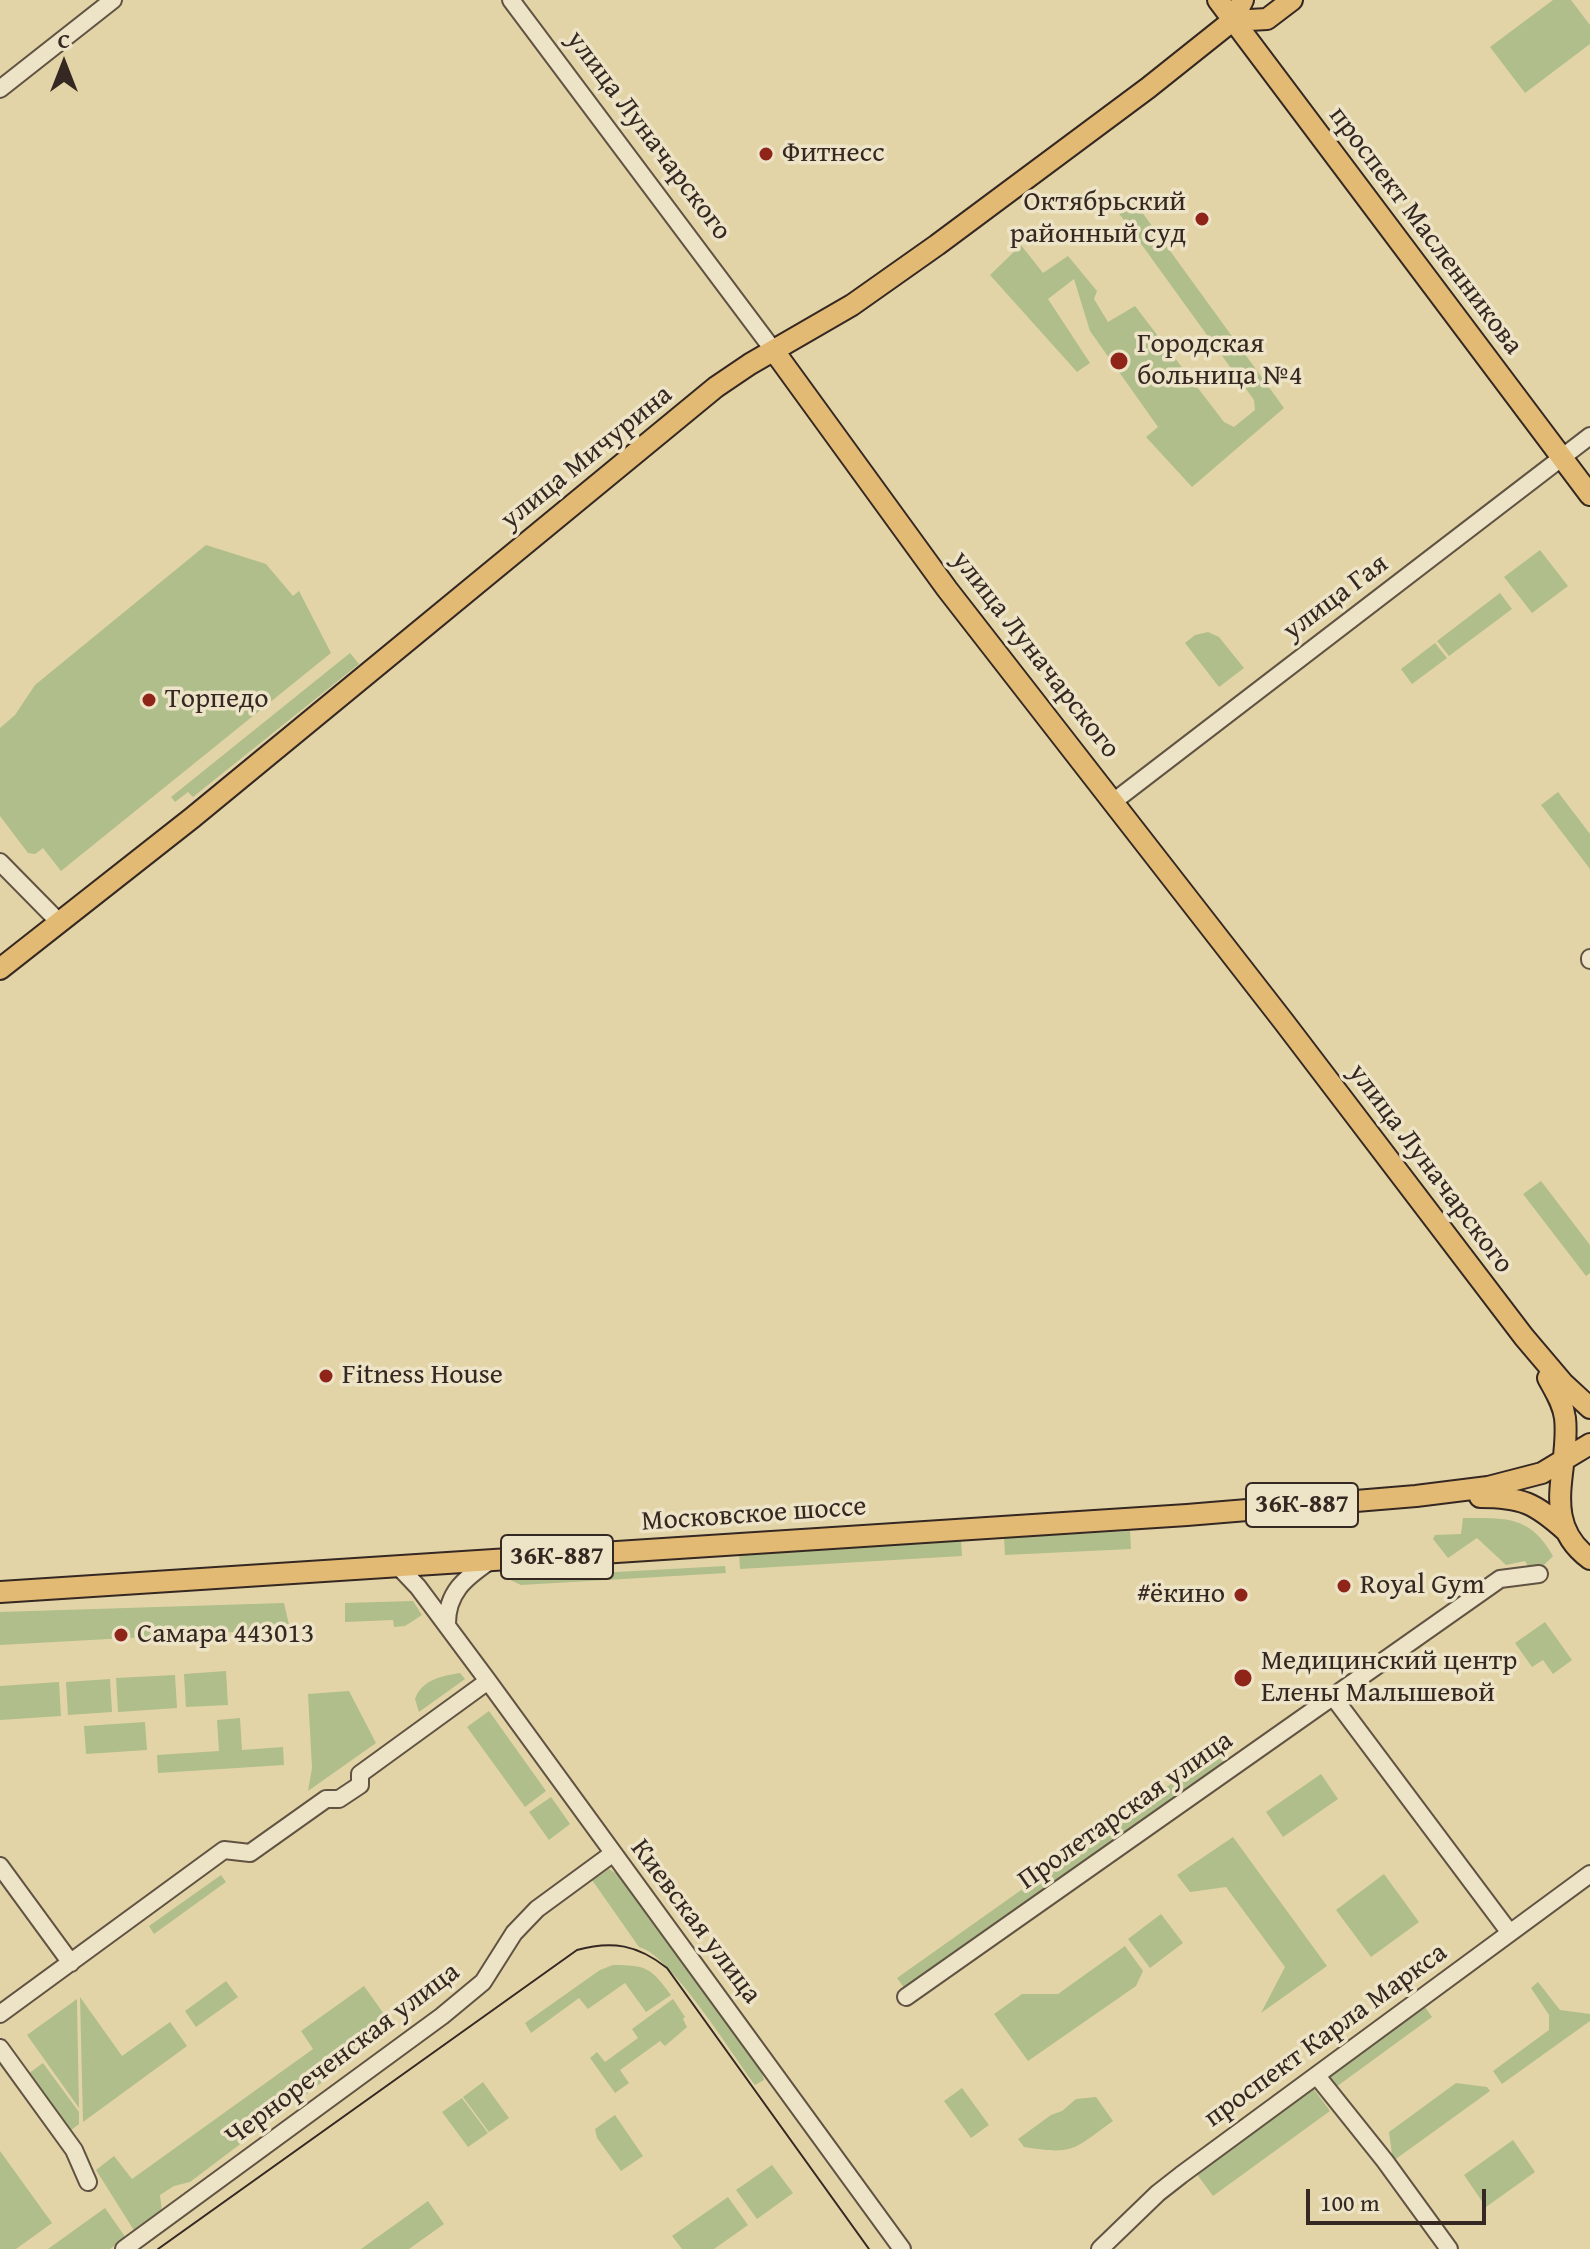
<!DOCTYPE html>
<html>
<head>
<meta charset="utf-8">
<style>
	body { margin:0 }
	#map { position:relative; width:1590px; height:2249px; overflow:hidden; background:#e3d4a7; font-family:"Gentium Book Plus",serif }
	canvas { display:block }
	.north { position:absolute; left:24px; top:24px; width:80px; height:80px; -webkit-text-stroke:6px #ede3c6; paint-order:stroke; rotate:0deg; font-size:22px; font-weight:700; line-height:32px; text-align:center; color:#352822 }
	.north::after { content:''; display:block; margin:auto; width:28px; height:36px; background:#352822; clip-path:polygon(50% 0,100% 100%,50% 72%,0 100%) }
	.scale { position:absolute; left:1306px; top:2189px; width:180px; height:36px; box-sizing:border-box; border:4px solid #352822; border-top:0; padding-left:10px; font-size:24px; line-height:28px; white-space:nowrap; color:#352822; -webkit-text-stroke:6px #ede3c6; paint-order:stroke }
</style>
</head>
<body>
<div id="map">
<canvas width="1590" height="2249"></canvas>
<div class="north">С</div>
<div class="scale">100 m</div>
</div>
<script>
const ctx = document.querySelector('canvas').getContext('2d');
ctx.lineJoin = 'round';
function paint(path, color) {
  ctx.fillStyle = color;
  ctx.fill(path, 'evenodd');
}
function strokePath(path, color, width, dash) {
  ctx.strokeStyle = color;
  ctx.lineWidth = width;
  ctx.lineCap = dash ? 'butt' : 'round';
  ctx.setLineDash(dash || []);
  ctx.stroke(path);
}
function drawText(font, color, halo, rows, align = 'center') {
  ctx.font = font + ' "Gentium Book Plus",serif';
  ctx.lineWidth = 7;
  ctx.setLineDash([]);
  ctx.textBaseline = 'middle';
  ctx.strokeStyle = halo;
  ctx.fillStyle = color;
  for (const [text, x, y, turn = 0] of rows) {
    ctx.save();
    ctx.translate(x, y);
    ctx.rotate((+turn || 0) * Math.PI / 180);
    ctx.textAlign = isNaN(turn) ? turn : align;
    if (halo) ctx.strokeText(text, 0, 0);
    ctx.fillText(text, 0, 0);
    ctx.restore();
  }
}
paint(new Path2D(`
	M 1553,0 L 1571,0 L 1590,25 L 1590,44 L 1525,93 L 1490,47 Z
	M 1131,197 L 1284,408 L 1192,487 L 1146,437 L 1158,427 L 1090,331 L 1074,279 L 1048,299 L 1090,363 L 1077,372 L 990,275 L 1021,245 L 1043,273 L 1068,256 L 1097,291 L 1094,299 L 1108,322 L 1135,306 L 1224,422 L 1234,427 L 1255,410 L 1254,400 L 1118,212 Z
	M 206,545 L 266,564 L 293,596 L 299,591 L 331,653 L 61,871 L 43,848 L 35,854 L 28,853 L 0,816 L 0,728 L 15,715 L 35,685 Z
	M 1540,550 L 1568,586 L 1532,613 L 1504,577 Z
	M 1500,593 L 1512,609 L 1449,656 L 1437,641 Z
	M 1208,632 L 1219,637 L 1244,668 L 1219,687 L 1185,643 L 1195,635 Z
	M 1435,643 L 1447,658 L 1412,684 L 1401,669 Z
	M 350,653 L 359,664 L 193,797 L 188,792 L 175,802 L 171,797 Z
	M 1558,792 L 1590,834 L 1590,869 L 1541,805 Z
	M 1541,1181 L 1590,1245 L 1590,1273 L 1586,1276 L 1523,1194 Z
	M 1463,1518 C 1505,1518 1530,1515 1553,1556 L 1542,1567 L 1528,1566 L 1525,1561 L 1506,1565 L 1477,1538 L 1448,1558 L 1433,1539 L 1435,1535 L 1461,1534 Z
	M 1130,1531 L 1131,1549 L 1005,1555 L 1004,1538 Z
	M 961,1540 L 962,1556 L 740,1569 L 739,1553 Z
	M 725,1566 L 726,1573 L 521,1585 L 504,1577 L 509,1570 L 542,1568 L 543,1576 Z
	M 413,1601 L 422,1615 L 405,1626 L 394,1627 L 393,1620 L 345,1622 L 345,1603 Z
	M 284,1603 L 290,1629 L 0,1645 L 0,1612 Z
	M 1545,1622 L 1572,1660 L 1553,1674 L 1543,1660 L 1532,1667 L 1515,1643 Z
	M 226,1671 L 228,1705 L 186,1707 L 184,1674 Z
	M 460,1673 L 465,1679 L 419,1712 L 415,1699 C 422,1679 443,1676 460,1673 Z
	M 175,1675 L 177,1708 L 118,1712 L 116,1678 Z
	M 110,1679 L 112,1712 L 68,1715 L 66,1682 Z
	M 59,1682 L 61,1716 L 0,1720 L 0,1686 Z
	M 349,1691 L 376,1743 L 308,1791 L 312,1768 L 308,1694 Z
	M 489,1711 L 546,1791 L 525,1807 L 467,1727 Z
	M 240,1718 L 242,1750 L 283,1747 L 284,1765 L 158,1773 L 157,1755 L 219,1751 L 217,1720 Z
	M 145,1722 L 147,1750 L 86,1754 L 84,1726 Z
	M 1216,1752 L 1226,1766 L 907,1992 L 897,1978 Z
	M 1321,1774 L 1338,1799 L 1283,1837 L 1266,1812 Z
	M 551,1797 L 570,1824 L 549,1840 L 529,1812 Z
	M 1233,1837 L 1327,1966 L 1261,2013 L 1285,1967 L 1226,1887 L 1190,1892 L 1177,1875 Z
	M 609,1869 L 617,1874 L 761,2069 L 764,2080 L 755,2085 C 733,2056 670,1954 639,1947 L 592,1880 Z
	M 1384,1874 L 1419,1922 L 1371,1957 L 1336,1910 Z
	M 221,1875 L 226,1882 L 154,1934 L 149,1926 Z
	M 1161,1914 L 1183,1943 L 1150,1968 L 1128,1939 Z
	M 1125,1946 L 1143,1971 L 1136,1986 L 1028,2061 L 994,2014 L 1022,1994 L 1058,1994 Z
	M 613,1965 C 647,1965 651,1968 671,1995 L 646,2012 L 625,1983 L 588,2009 L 579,1998 L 531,2033 L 525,2023 L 600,1970 Z
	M 226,1981 L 238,1997 L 196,2027 L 185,2011 Z
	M 1538,1982 L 1560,2010 L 1590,2014 L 1590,2021 L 1502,2084 L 1493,2071 L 1549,2030 L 1549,2015 L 1531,1988 Z
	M 364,1986 L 394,2028 L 190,2182 L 174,2186 L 160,2195 L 162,2212 L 135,2232 L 96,2170 L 114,2156 L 132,2179 L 313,2049 L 301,2031 Z
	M 80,1997 L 122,2056 L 170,2022 L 187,2046 L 83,2122 Z
	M 77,1999 L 79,2108 L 27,2035 Z
	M 673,1999 L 685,2017 L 683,2019 L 687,2027 L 665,2046 L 660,2041 L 620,2070 L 629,2083 L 615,2093 L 590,2058 L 597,2052 L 605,2062 L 638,2038 L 632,2029 Z
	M 1425,2007 L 1432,2017 L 1336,2087 L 1329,2077 Z
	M 43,2063 L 79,2112 L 79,2124 L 70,2131 L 28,2074 Z
	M 483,2082 L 509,2118 L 489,2132 L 463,2097 Z
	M 1456,2083 L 1487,2087 L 1490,2091 L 1393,2161 L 1389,2132 Z
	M 962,2088 L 989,2125 L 971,2138 L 944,2101 Z
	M 1313,2088 L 1330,2111 L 1213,2196 L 1196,2173 Z
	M 1096,2097 L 1113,2121 C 1072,2150 1075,2155 1024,2147 L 1018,2139 L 1051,2115 L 1062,2111 L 1076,2099 Z
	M 462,2098 L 488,2133 L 468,2147 L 442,2112 Z
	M 615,2115 L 643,2156 L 621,2171 L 597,2138 L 595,2129 Z
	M 1513,2140 L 1535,2172 L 1486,2207 L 1464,2175 Z
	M 0,2151 L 52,2223 L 16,2249 L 0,2249 Z
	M 772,2165 L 793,2193 L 757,2219 L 736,2190 Z
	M 728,2197 L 748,2225 L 714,2249 L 682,2249 L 672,2236 Z
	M 428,2201 L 444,2224 L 409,2249 L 361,2249 Z
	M 105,2208 L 126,2238 L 110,2249 L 48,2249 Z`), '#afbe8b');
const minor = new Path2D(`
	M 511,0 L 774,351
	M 0,89 L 113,0
	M 1113,802 L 1590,436
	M 0,862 L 60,923
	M 1590,958 L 1590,960
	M 399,1567 L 418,1587 L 488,1681 L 902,2249
	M 447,1626 C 446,1593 465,1578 490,1561
	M 1334,1698 L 1510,1933
	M 0,1866 L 71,1963
	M 906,1997 L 1500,1579 L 1539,1574
	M 0,2014 L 224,1850 L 250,1853 L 326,1799 L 339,1799 L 360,1785 L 360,1774 L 488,1681
	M 0,2048 L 74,2150 L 88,2182
	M 1317,2076 L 1385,2161 L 1449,2249
	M 124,2249 L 442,2016 L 483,1982 L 514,1933 L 537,1909 L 612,1854
	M 1100,2249 L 1158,2193 L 1181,2175 L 1590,1874`);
const major = new Path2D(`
	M 1218,0 L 1590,495
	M 1232,21 L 1267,19 L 1292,0
	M 774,351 L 947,589 L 1284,1022 L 1524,1337 L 1563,1383 L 1590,1408
	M 0,969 L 192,818 L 716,387 L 750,364 L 852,305 L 937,245 L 1148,88 L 1232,21 L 1243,0
	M 1548,1378 C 1555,1391 1563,1403 1565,1418 C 1571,1468 1538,1521 1590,1559
	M 1480,1497 C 1522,1497 1535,1503 1566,1531
	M 0,1592 L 1187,1515 L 1416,1496 L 1488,1487 L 1542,1473 L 1590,1444`);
strokePath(minor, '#605343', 20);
strokePath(major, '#352822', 24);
strokePath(minor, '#ede3c6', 16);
strokePath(major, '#e2ba74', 20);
strokePath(new Path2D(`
	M 158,2249 L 577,1950 C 612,1940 638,1945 667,1968 L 869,2249`), '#352822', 2);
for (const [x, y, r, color] of [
	[766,154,8,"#8f2418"],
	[1202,219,8,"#8f2418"],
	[1119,361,10,"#8f2418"],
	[149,700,8,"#8f2418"],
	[326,1376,8,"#8f2418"],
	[1344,1586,8,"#8f2418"],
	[1241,1595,8,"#8f2418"],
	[121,1635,8,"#8f2418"],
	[1243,1678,10,"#8f2418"]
]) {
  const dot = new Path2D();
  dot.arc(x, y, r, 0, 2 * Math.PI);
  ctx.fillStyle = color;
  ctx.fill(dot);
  strokePath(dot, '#ede3c6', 3);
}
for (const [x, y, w] of [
	[1302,1505,112],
	[557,1557,112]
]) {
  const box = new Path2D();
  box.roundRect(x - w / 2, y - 22, w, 44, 6);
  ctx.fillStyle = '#ede3c6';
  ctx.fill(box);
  strokePath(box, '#352822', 2);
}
drawText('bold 26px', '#352822', null, [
	["36К-887",1302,1505],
	["36К-887",557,1557]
]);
drawText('28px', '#352822', '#ede3c6', [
	["улица Луначарского",648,136,53],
	["проспект Масленникова",1425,231,53],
	["улица Мичурина",587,458,-39],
	["улица Гая",1336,598,-37],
	["улица Луначарского",1035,655,52],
	["улица Луначарского",1430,1169,53],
	["Московское шоссе",754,1515,-4],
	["Пролетарская улица",1126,1811,-35],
	["Киевская улица",695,1922,53],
	["проспект Карла Маркса",1326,2036,-36],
	["Чернореченская улица",343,2055,-37]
]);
drawText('28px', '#352822', '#ede3c6', [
	["Фитнесс",782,154],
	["Октябрьский",1186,203,"right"],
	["районный суд",1186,235,"right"],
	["Городская",1137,345],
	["больница №4",1137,377],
	["Торпедо",165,700],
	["Fitness House",342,1376],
	["Royal Gym",1360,1586],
	["#ёкино",1225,1595,"right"],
	["Самара 443013",137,1635],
	["Медицинский центр",1261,1662],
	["Елены Малышевой",1261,1694]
], 'left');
</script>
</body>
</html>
